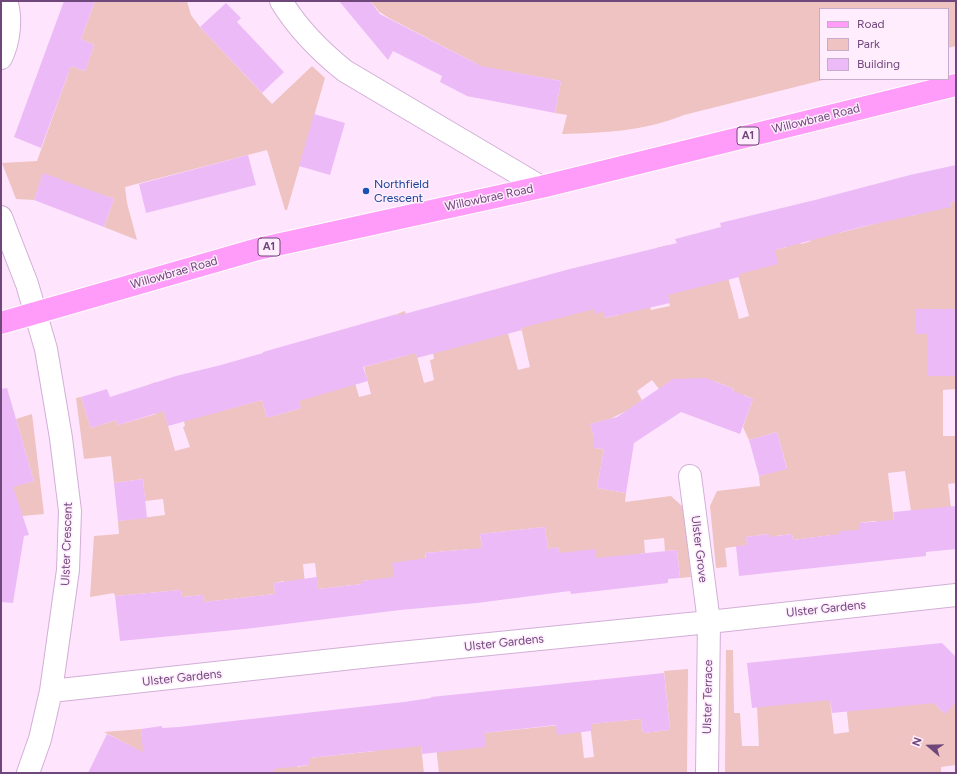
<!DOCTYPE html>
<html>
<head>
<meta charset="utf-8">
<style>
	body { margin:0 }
	#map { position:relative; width:957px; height:774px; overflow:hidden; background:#fee5fd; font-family:Figtree,sans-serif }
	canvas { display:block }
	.frame { position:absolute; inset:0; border:2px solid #70477b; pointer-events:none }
	.legend { position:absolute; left:819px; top:8px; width:130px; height:72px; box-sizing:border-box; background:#ffedfe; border:1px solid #c6abca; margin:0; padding:5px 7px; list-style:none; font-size:12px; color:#70477b }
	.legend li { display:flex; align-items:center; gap:8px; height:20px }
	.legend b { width:20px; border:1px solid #c6abca }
	.north { position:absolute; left:909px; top:726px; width:40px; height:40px; -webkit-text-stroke:3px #ffedfe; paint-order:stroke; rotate:290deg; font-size:11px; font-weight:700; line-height:16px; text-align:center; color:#70477b }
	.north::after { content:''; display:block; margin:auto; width:14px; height:18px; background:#70477b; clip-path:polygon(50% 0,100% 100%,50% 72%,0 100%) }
</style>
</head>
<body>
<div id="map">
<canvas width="957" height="774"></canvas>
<div class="frame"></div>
<ul class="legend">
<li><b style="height:5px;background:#ff9bf9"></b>Road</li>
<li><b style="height:11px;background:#eec3c1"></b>Park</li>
<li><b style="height:11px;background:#ecbaf7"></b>Building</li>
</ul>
<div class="north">N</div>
</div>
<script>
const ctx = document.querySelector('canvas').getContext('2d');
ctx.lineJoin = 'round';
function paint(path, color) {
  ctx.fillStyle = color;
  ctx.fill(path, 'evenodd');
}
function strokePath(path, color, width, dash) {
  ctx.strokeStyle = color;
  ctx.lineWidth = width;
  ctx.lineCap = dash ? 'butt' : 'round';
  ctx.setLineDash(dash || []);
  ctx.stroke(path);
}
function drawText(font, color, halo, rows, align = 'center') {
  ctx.font = font + ' Figtree,sans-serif';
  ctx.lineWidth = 3;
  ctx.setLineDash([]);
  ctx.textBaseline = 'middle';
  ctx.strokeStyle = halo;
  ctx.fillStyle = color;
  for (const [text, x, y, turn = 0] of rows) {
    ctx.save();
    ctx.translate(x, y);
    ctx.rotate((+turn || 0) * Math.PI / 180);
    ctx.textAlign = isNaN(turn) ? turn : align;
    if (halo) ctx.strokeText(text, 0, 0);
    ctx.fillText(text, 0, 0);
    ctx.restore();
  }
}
paint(new Path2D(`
	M 95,1 L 187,1 L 191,15 L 200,27 L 272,104 L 312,66 L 325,78 L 287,210 L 285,210 L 267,150 L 125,187 L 127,203 L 137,240 L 104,227 L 114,199 L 43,174 L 34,200 L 16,199 L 2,163 L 37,161 L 71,66 L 85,71 L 94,45 L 81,39 Z
	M 370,1 L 956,1 L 956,46 L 948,48 L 948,9 L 820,9 L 820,79 L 827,79 L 684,115 C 646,131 603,133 562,134 L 567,115 L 555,113 L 561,81 L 484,67 L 478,98 L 467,96 L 479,65 L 389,18 L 378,11 L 378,10 Z
	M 956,201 L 956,309 L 916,309 L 916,334 L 928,334 L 956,376 L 956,389 L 943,390 L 943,436 L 956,436 L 956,483 L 948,484 L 951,507 L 911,511 L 905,471 L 888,473 L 895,530 L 875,521 L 859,523 L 860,533 L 843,564 L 832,535 L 793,540 L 792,534 L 775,536 L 776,542 L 771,543 L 769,534 L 746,537 L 747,545 L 725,548 L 727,567 L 716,568 L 710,506 L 717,491 L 760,486 L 759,476 L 787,468 L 777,432 L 749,440 L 743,427 L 753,399 L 744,395 L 741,403 L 730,399 L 734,389 L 714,381 L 710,392 L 692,379 L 673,379 L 659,389 L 652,380 L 637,391 L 642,400 L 628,410 L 610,419 L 590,424 L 594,437 L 594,448 L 604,449 L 597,488 L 626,493 L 625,502 L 671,496 L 683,507 L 691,577 L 680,578 L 677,550 L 665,551 L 664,538 L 644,540 L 645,553 L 596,560 L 559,553 L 558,547 L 548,549 L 545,527 L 480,534 L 483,556 L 472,557 L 471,549 L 425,553 L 428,582 L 394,580 L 372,583 L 371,580 L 362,581 L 362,584 L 318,589 L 315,563 L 303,564 L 305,584 L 285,593 L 284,581 L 274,583 L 275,594 L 204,602 L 203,595 L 182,597 L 181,590 L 115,596 L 114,593 L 90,597 L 94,536 L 119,534 L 118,521 L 165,515 L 163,499 L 145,501 L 143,479 L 114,483 L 111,456 L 84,459 L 76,398 L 81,397 L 91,428 L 116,420 L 118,425 L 156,414 L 148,385 L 156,382 L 175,451 L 190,447 L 183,427 L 185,426 L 184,421 L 262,400 L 267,418 L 301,408 L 295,388 L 352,372 L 359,397 L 371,394 L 364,367 L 408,355 L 397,314 L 405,311 L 424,383 L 434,380 L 430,360 L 434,359 L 433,353 L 501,308 L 518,370 L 530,367 L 521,327 L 574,288 L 603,311 L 605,318 L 619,315 L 617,303 L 647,296 L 651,310 L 670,306 L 656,248 L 668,245 L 680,292 L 724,262 L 739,319 L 749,316 L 734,260 L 787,247 L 779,209 L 781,208 L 788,234 L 798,231 L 801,244 L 811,241 L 811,238 L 838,231 L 839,233 L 882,222 L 910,213 L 911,216 L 951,206 L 950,203 Z
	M 32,414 L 44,514 L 22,516 L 1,490 L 34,481 L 16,419 Z
	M 726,650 L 733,650 L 734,713 L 740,713 L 742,746 L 759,746 L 757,707 L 827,676 L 834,734 L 849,732 L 846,703 L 920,689 L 944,713 L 956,702 L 956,765 L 941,767 L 941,773 L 725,773 Z
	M 688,669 L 687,773 L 439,773 L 435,738 L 485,747 L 484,733 L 580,723 L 584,758 L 594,757 L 590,724 L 641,719 L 643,733 L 670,730 L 664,671 Z
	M 418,719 L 424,773 L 274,773 L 273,762 L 296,759 L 297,767 L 309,765 L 309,758 L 376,751 Z
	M 141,729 L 144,753 L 104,732 Z`), '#eec3c1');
paint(new Path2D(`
	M 64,1 L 95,1 L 81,39 L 94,45 L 85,71 L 71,66 L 41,148 L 14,137 Z
	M 339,1 L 370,1 L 380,14 L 481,66 L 561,81 L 555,113 L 467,96 L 440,82 L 442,76 L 393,51 L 388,60 Z
	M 226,3 L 241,18 L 237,22 L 284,72 L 262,93 L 200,27 Z
	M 314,114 L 345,123 L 330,175 L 299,166 Z
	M 248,155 L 256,185 L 146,213 L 139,184 Z
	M 956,165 L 956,201 L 950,203 L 951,207 L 861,227 L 775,250 L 778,264 L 739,274 L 739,277 L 668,295 L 670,303 L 605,318 L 603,312 L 595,314 L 594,309 L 521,328 L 522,330 L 417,358 L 416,353 L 363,367 L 368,381 L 299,401 L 301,408 L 267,418 L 262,400 L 168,426 L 164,411 L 118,425 L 116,420 L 91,428 L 81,397 L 107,389 L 110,397 L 176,376 L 221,365 L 263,353 L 263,352 L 397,314 L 397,316 L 570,269 L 677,243 L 675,239 L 721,227 L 720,223 L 815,200 L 910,175 Z
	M 43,173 L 114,199 L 104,227 L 34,200 Z
	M 916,309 L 956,309 L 956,376 L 928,376 L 928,334 L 916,334 Z
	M 706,378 L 734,389 L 733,391 L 753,399 L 740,434 L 681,412 L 634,443 L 626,493 L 597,488 L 604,449 L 594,448 L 594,437 L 590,424 L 617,417 L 673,379 Z
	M 7,388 L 34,481 L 13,487 L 29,535 L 24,536 L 13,603 L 1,602 L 1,389 Z
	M 777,432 L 787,469 L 759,476 L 749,440 Z
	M 143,479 L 147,518 L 118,521 L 114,483 Z
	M 956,506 L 956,549 L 926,552 L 926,556 L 739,576 L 736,546 L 747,545 L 746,537 L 769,534 L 770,537 L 792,534 L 793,540 L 839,534 L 839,531 L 859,530 L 859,523 L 894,520 L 893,512 Z
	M 545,527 L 548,549 L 558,547 L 559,553 L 595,549 L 596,558 L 677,550 L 680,578 L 668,579 L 668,583 L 571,594 L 570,591 L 477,603 L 400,610 L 245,629 L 120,641 L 115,596 L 181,590 L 182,597 L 203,595 L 204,602 L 275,594 L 274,583 L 317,577 L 318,589 L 362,584 L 362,581 L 394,577 L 392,563 L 426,558 L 425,553 L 482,548 L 480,534 Z
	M 942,643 L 956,657 L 956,702 L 945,714 L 934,703 L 832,713 L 830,700 L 752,708 L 747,663 Z
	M 664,673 L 670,730 L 643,733 L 641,719 L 591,724 L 591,731 L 557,735 L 556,725 L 484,733 L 486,747 L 422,754 L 421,746 L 309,758 L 309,765 L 274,769 L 274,773 L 88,773 L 107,734 L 143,752 L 141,729 L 162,726 L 162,728 L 179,727 L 404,702 L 431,698 L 431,697 Z`), '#ecbaf7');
const street = new Path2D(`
	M 281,1 C 298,29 320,51 345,71 L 541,187
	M 1,58 C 9,42 12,18 6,1
	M 1,217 L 27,284 L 46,349 L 61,438 L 70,511 L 68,570 L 51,691 L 40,739 L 28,773
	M 690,476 L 709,622 L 707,773
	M 51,691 L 380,655 L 709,622 L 956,595`);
const primary = new Path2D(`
	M 1,323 L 258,249 L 541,187 L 956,85`);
strokePath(street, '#d2afd6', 24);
strokePath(primary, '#fff', 24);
strokePath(street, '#fff', 22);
strokePath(primary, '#ff9bf9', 22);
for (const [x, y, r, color] of [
	[366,191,4,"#1a4fb4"]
]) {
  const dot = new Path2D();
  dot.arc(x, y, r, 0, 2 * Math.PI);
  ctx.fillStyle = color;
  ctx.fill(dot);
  strokePath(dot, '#ffedfe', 1.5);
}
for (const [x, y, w] of [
	[748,136,22],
	[269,247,22]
]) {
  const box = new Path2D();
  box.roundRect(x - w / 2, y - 9, w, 18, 3);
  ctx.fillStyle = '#ffedfe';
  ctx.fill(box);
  strokePath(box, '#70477b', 1);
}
drawText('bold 11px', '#70477b', null, [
	["A1",748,136],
	["A1",269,247]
]);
drawText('12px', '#70477b', '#ffedfe', [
	["Willowbrae Road",816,119,-14],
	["Willowbrae Road",489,198,-12],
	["Willowbrae Road",174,273,-16],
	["Ulster Crescent",67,544,-88],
	["Ulster Grove",699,549,83],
	["Ulster Gardens",826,609,-6],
	["Ulster Gardens",504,643,-6],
	["Ulster Gardens",182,678,-6],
	["Ulster Terrace",708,697,-89]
]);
drawText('12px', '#164399', '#ffedfe', [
	["Northfield",374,184],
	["Crescent",374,198]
], 'left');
</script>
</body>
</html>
